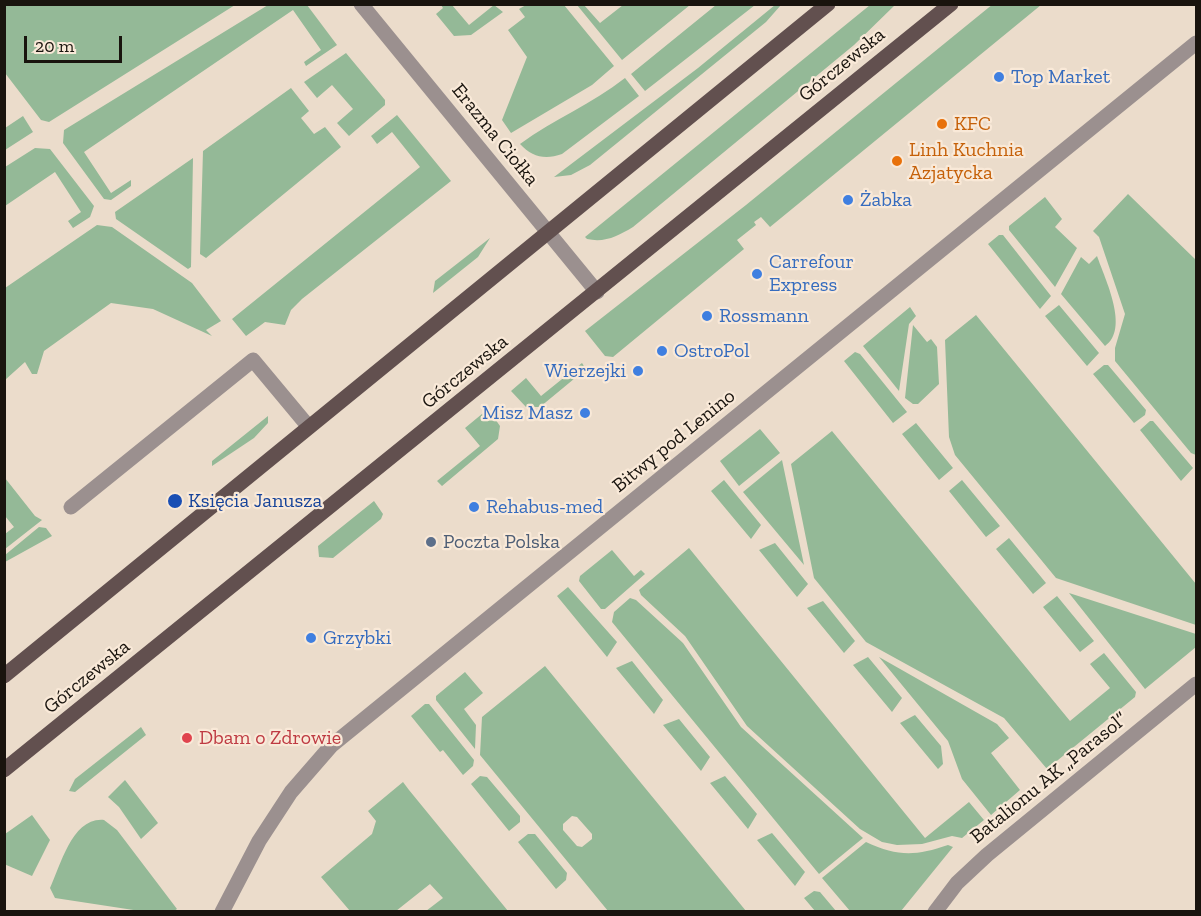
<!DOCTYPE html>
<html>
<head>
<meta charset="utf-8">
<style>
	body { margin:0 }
	#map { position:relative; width:1201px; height:916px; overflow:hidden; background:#ebdccb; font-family:"Zilla Slab",serif }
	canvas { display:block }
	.frame { position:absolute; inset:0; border:6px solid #19140e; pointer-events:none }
	.scale { position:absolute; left:24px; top:36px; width:98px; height:27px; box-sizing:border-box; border:3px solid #19140e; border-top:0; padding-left:8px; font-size:18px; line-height:21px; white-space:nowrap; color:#19140e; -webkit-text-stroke:4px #f9e9d8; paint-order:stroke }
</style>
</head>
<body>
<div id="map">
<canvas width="1201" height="916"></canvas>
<div class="frame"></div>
<div class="scale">20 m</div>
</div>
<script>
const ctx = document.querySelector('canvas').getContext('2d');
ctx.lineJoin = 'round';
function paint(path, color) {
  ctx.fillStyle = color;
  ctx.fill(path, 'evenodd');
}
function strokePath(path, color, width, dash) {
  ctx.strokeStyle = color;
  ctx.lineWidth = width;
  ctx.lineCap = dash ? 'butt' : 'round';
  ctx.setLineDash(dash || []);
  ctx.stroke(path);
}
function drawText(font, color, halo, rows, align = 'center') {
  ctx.font = font + ' "Zilla Slab",serif';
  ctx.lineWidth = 4.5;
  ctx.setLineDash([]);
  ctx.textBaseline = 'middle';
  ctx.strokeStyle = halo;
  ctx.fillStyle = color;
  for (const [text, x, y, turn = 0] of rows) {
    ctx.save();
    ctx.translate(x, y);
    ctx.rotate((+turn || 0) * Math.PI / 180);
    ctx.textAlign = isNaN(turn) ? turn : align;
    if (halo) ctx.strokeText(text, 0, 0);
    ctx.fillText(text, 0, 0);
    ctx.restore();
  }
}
paint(new Path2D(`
	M 5,4 L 235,4 L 235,5 L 49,122 L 41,120 L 5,73 Z
	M 993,4 L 1041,5 L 770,227 L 761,217 L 754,222 L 756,225 L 737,240 L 744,249 L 613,357 L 605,356 L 585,331 L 746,205 Z
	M 268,5 L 307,5 L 337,45 L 306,66 L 304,62 L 321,50 L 293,10 L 84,152 L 111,193 L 131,180 L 131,186 L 111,200 L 104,199 L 63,143 L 64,130 Z
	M 441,5 L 452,5 L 469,25 L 494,5 L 503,12 L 471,35 L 454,36 L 436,14 L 443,8 Z
	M 526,5 L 564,5 L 614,66 L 592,85 L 511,133 L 502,120 L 527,57 L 508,30 L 525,17 L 519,9 Z
	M 577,5 L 584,5 L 600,23 L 623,5 L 690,5 L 622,60 Z
	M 716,5 L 755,5 L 645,91 L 631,74 Z
	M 775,5 L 781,5 L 766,22 L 590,165 L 571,175 L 554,177 L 698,68 Z
	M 870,5 L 895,5 L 854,45 L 633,227 C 618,236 605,243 587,239 L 585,237 Z
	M 346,53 L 385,100 L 385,105 L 349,136 L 337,123 L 353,109 L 332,85 L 317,98 L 304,82 Z
	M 625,78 L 639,96 L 562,154 C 545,160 532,157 520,144 C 554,119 592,104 625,78 Z
	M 291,88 L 309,111 L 301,118 L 314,134 L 325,127 L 341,147 L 206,258 L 200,254 L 203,151 Z
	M 397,115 L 451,181 L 302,299 L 291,310 L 285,325 L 265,322 L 246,336 L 232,319 L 420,167 L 392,132 L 377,144 L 371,136 Z
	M 23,116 L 33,132 L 5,150 L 5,128 Z
	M 35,148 L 50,149 L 94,206 L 90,217 L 73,228 L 68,221 L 81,212 L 55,172 L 5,206 L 5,167 Z
	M 193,158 L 191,267 L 188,269 L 116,219 L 115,212 Z
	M 1128,194 L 1196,260 L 1196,455 L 1191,453 L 1115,361 L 1115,348 L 1125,314 L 1099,237 L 1093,231 Z
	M 1045,197 L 1062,219 L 1055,227 L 1077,248 L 1055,287 L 1009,230 L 1009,226 Z
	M 97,225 L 112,227 L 192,283 L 221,321 L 206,330 L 212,336 L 153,309 L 111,303 L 44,351 L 37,374 L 32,374 L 25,362 L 5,380 L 5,288 Z
	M 999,235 L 1003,235 L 1051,296 L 1040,309 L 988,244 Z
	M 490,238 L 478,257 L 433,293 L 435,281 Z
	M 1097,256 C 1105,279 1130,329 1105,346 L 1061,294 L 1081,257 L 1089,264 Z
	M 1059,305 L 1099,353 L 1087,366 L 1045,316 Z
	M 910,307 L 916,316 L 909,324 L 899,391 L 863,346 Z
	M 976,315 L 1196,584 L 1196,625 L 1056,578 L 955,455 L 949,437 L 945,340 Z
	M 913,325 L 927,342 L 931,339 L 937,347 L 939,384 L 918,404 L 913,404 L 905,398 Z
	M 855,352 L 860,354 L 907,412 L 893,423 L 844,361 Z
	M 582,363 L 586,369 L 540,407 L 526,407 L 511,391 L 526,378 L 541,396 Z
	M 1104,365 L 1108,365 L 1146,410 L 1145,415 L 1134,423 L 1093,374 Z
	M 488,409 L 500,426 L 498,439 L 442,486 L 437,481 L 480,446 L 465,428 Z
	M 268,416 L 268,423 L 254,438 L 212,466 L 212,461 Z
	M 1150,421 L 1153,421 L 1193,468 L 1181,481 L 1140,430 Z
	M 916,423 L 953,468 L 939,480 L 902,434 Z
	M 760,429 L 780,453 L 739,486 L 720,461 Z
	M 832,431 L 1070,721 L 1110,688 L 1090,664 L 1104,653 L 1136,692 L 1135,697 L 1047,769 L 1004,718 L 866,642 L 814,578 L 791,464 Z
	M 782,460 L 804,565 L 743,492 Z
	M 5,478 L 35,516 L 42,520 L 5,549 L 5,534 L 14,527 L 5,516 Z
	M 724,480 L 761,525 L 751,539 L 711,491 Z
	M 962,480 L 1000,526 L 986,537 L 949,491 Z
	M 374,501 L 383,514 L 381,519 L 333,558 L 319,557 L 318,546 Z
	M 39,527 L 46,528 L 52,536 L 5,562 L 5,555 Z
	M 1009,538 L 1046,583 L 1033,594 L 996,549 Z
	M 775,543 L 808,584 L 797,597 L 759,550 Z
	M 689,548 L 925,838 L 969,802 L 984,820 L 962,838 L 952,836 L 922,844 L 897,845 L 882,842 L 860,829 L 747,726 L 685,636 L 641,595 L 639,590 Z
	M 612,550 L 634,576 L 641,570 L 645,574 L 605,609 L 601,609 L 579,581 L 580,576 Z
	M 568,587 L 617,642 L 607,657 L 557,596 Z
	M 1069,593 L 1196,634 L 1196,647 L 1145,689 Z
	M 1057,596 L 1094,641 L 1080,652 L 1043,607 Z
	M 630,598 L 636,600 L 683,643 L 741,727 L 863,838 L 819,874 L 612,622 L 614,612 Z
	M 823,601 L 855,641 L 844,653 L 807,608 Z
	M 868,657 L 902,698 L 892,712 L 853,665 Z
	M 879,657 L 997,724 L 1009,738 L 991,753 L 1020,790 L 991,815 L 962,779 L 948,741 Z
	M 632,661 L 663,700 L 654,714 L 616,668 Z
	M 545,666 L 746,911 L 608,911 L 480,755 L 482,717 ZM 572,816 L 577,817 L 592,834 L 592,839 L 582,847 L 577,846 L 563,830 L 563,824 Z
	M 465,672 L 483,693 L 464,709 L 476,725 L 475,749 L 436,700 L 436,696 Z
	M 425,704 L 429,704 L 474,760 L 473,766 L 463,775 L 443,750 L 440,752 L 411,716 Z
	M 915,715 L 941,746 L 943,764 L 938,769 L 900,723 Z
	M 679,719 L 710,757 L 701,771 L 663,725 Z
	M 141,727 L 146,735 L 75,792 L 69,791 L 75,779 Z
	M 480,776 L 487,777 L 520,816 L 520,822 L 509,831 L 471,784 Z
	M 725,776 L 757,814 L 748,829 L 710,783 Z
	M 125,780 L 158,823 L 141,839 L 119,807 L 108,797 Z
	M 403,782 L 409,790 L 508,911 L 426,911 L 443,898 L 430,884 L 396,911 L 350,911 L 321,877 L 372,834 L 376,821 L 368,811 Z
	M 32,815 L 50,840 L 32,876 L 4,864 L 5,834 Z
	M 104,820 L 117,830 L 177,909 L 174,911 L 140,911 L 55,898 L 50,888 C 61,865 72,817 104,820 Z
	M 772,833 L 805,872 L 795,886 L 757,840 Z
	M 528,834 L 535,834 L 567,873 L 566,880 L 556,889 L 518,842 Z
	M 866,842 C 898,857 916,856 948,845 L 953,847 L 901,911 L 850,911 L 822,878 Z
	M 814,891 L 820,892 L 836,911 L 815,911 L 804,898 Z`), '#94b997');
strokePath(new Path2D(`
	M 361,4 L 597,292
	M 71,507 L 253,360 L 308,426
	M 222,912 L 259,841 L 291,792 L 331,746 L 1196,43
	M 935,912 L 957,883 L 987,855 L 1196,684`), '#9b908f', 15);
strokePath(new Path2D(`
	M 4,676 L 828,4
	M 4,770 L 951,4`), '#62504f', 15);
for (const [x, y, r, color] of [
	[999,77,6,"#3f7fe0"],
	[942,124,6,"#e8710a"],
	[897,161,6,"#e8710a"],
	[848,200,6,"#3f7fe0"],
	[757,274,6,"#3f7fe0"],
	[707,316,6,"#3f7fe0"],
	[662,351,6,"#3f7fe0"],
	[638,371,6,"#3f7fe0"],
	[585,413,6,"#3f7fe0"],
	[175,501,8,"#1a4fb4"],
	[474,507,6,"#3f7fe0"],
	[431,542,6,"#5c6f8a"],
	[311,638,6,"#3f7fe0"],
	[187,738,6,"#e0444e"]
]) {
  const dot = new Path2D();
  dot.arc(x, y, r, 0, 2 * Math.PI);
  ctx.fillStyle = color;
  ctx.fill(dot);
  strokePath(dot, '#f9e9d8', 2);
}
drawText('20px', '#19140e', '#f9e9d8', [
	["Górczewska",842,65,-39],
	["Erazma Ciołka",495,135,51],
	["Górczewska",465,372,-39],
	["Bitwy pod Lenino",674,441,-39],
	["Górczewska",87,677,-39],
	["Batalionu AK „Parasol”",1049,778,-39]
]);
drawText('20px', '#366cbe', '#f9e9d8', [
	["Top Market",1011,77],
	["Żabka",860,200],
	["Carrefour",769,262],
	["Express",769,285],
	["Rossmann",719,316],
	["OstroPol",674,351],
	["Wierzejki",626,371,"right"],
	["Misz Masz",573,413,"right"],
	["Rehabus-med",486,507],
	["Grzybki",323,638]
], 'left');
drawText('20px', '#c56008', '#f9e9d8', [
	["KFC",954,124],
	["Linh Kuchnia",909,150],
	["Azjatycka",909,173]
], 'left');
drawText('20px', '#164399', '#f9e9d8', [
	["Księcia Janusza",188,501]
], 'left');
drawText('20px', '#4e5e75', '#f9e9d8', [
	["Poczta Polska",443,542]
], 'left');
drawText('20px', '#be3a42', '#f9e9d8', [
	["Dbam o Zdrowie",199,738]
], 'left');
</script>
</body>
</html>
